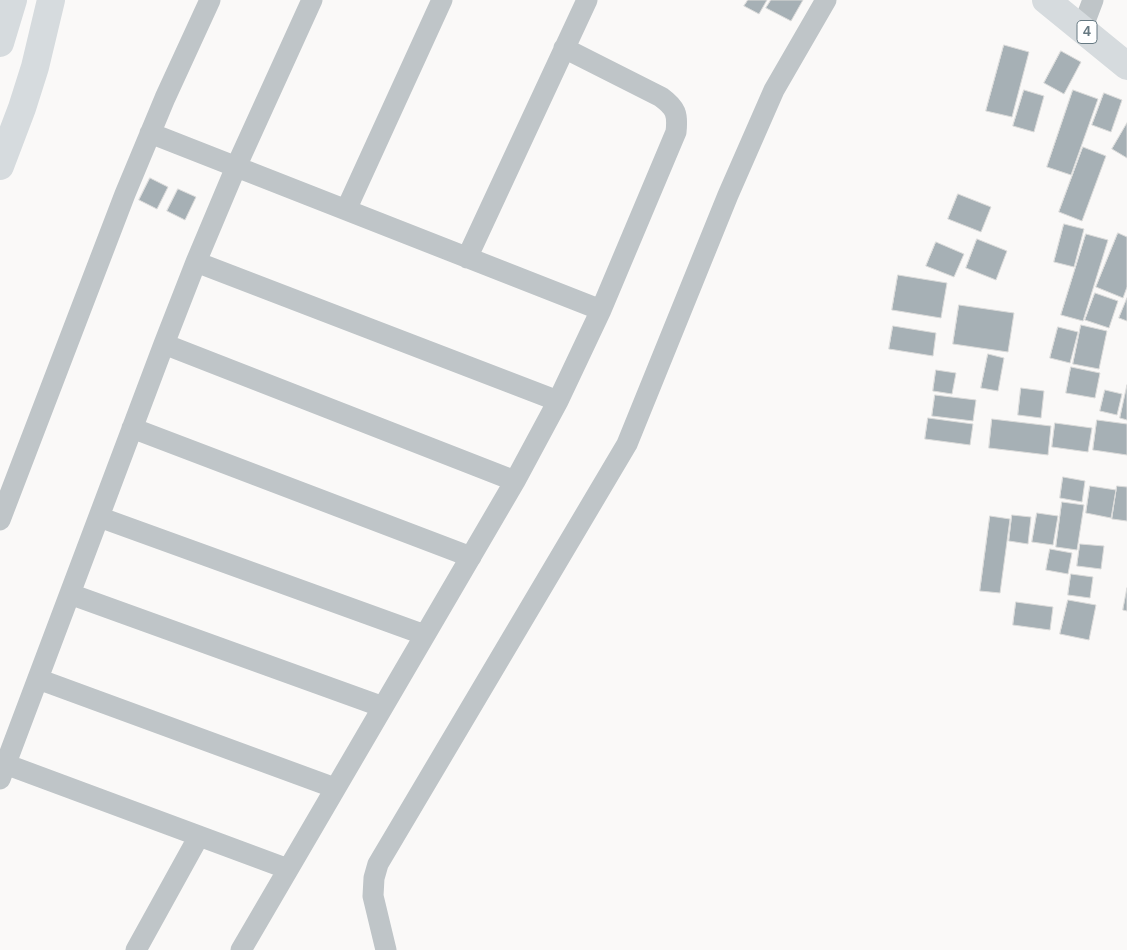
<!DOCTYPE html>
<html>
<head>
<meta charset="utf-8">
<style>
	body { margin:0 }
	canvas { display:block; background:#faf9f8 }
</style>
</head>
<body>
<canvas width="1127" height="950"></canvas>
<script>
const ctx = document.querySelector('canvas').getContext('2d');
ctx.lineJoin = 'round';
function paint(path, color) {
  ctx.fillStyle = color;
  ctx.fill(path, 'evenodd');
}
function strokePath(path, color, width, dash) {
  ctx.strokeStyle = color;
  ctx.lineWidth = width;
  ctx.lineCap = dash ? 'butt' : 'round';
  ctx.setLineDash(dash || []);
  ctx.stroke(path);
}
function drawText(font, color, halo, rows, align = 'center') {
  ctx.font = font + ' Helvetica,sans-serif';
  ctx.lineWidth = 5;
  ctx.setLineDash([]);
  ctx.textBaseline = 'middle';
  ctx.strokeStyle = halo;
  ctx.fillStyle = color;
  for (const [text, x, y, turn = 0] of rows) {
    ctx.save();
    ctx.translate(x, y);
    ctx.rotate((+turn || 0) * Math.PI / 180);
    ctx.textAlign = isNaN(turn) ? turn : align;
    if (halo) ctx.strokeText(text, 0, 0);
    ctx.fillText(text, 0, 0);
    ctx.restore();
  }
}
const building = new Path2D(`
	M 748,0 L 767,0 L 759,14 L 744,6 Z
	M 771,0 L 803,0 L 791,21 L 766,8 Z
	M 1004,45 L 1029,52 L 1012,117 L 986,111 Z
	M 1061,51 L 1081,62 L 1064,94 L 1044,83 Z
	M 1024,90 L 1044,96 L 1034,132 L 1013,126 Z
	M 1073,90 L 1098,99 L 1071,175 L 1047,167 Z
	M 1104,93 L 1122,100 L 1111,132 L 1092,125 Z
	M 1127,123 L 1127,158 L 1112,149 Z
	M 1083,147 L 1106,156 L 1082,221 L 1059,212 Z
	M 150,178 L 168,187 L 157,209 L 139,200 Z
	M 178,189 L 196,197 L 185,220 L 167,211 Z
	M 958,194 L 991,207 L 981,232 L 948,219 Z
	M 1064,224 L 1084,229 L 1074,267 L 1054,262 Z
	M 1118,233 L 1127,237 L 1127,287 L 1123,298 L 1096,287 Z
	M 1086,234 L 1108,240 L 1083,321 L 1061,315 Z
	M 977,239 L 1007,251 L 996,280 L 966,268 Z
	M 936,242 L 964,254 L 954,277 L 926,266 Z
	M 898,275 L 947,283 L 941,318 L 892,310 Z
	M 1095,293 L 1118,301 L 1109,328 L 1085,320 Z
	M 1127,298 L 1127,321 L 1119,318 Z
	M 959,305 L 1014,313 L 1008,352 L 953,344 Z
	M 1081,325 L 1107,331 L 1099,369 L 1073,364 Z
	M 893,326 L 936,333 L 933,356 L 889,349 Z
	M 1058,327 L 1078,332 L 1070,363 L 1050,358 Z
	M 988,354 L 1004,358 L 998,391 L 981,388 Z
	M 1071,367 L 1100,373 L 1095,398 L 1066,393 Z
	M 936,370 L 956,373 L 952,394 L 933,391 Z
	M 1127,385 L 1127,420 L 1120,418 Z
	M 1021,388 L 1044,391 L 1041,418 L 1018,415 Z
	M 1105,390 L 1122,394 L 1117,415 L 1100,411 Z
	M 935,395 L 976,400 L 973,421 L 932,416 Z
	M 928,418 L 973,424 L 970,445 L 925,439 Z
	M 992,419 L 1051,426 L 1048,455 L 989,448 Z
	M 1097,420 L 1127,424 L 1127,455 L 1093,450 Z
	M 1055,423 L 1092,428 L 1088,452 L 1052,447 Z
	M 1063,477 L 1085,481 L 1082,502 L 1060,498 Z
	M 1090,486 L 1116,490 L 1111,518 L 1086,513 Z
	M 1117,486 L 1127,487 L 1127,521 L 1112,519 Z
	M 1062,502 L 1084,505 L 1077,550 L 1056,547 Z
	M 1037,513 L 1058,516 L 1053,545 L 1032,542 Z
	M 1012,515 L 1031,517 L 1028,544 L 1009,541 Z
	M 990,516 L 1010,519 L 1000,593 L 980,591 Z
	M 1080,544 L 1104,546 L 1101,569 L 1077,566 Z
	M 1050,549 L 1072,553 L 1068,574 L 1046,570 Z
	M 1071,574 L 1093,577 L 1090,598 L 1068,595 Z
	M 1127,588 L 1127,611 L 1123,610 Z
	M 1068,600 L 1096,605 L 1089,640 L 1060,634 Z
	M 1016,602 L 1053,607 L 1050,630 L 1013,625 Z`);
paint(building, '#a6b0b5');
strokePath(building, '#dbdbda', 1);
strokePath(new Path2D(`
	M 1082,29 L 1093,0
	M 150,133 L 601,310
	M 346,210 L 442,0
	M 467,258 L 587,0
	M 196,262 L 558,401
	M 164,344 L 515,481
	M 132,428 L 471,557
	M 99,517 L 425,635
	M 0,520 L 125,194 L 165,98 L 210,0
	M 70,594 L 383,707
	M 38,679 L 335,788
	M 0,762 L 288,869
	M 0,779 L 164,344 L 196,262 L 236,167 L 312,0
	M 136,950 L 199,836
	M 241,950 L 515,481 L 558,401 L 601,310 L 676,132 C 678,114 676,108 661,97 L 564,48
	M 386,950 L 373,896 L 374,878 L 378,864 L 627,444 L 728,195 L 774,90 L 826,0`), '#bfc5c8', 21);
strokePath(new Path2D(`
	M 1046,0 L 1127,66`), '#d6dbde', 28);
strokePath(new Path2D(`
	M 0,43 L 13,0
	M 0,166 L 22,108 L 35,67 L 51,0`), '#d6dbde', 28);
for (const [x, y, w] of [
	[1087,32,20]
]) {
  const box = new Path2D();
  box.roundRect(x - w / 2, y - 11.5, w, 23, 4);
  ctx.fillStyle = '#fff';
  ctx.fill(box);
  strokePath(box, '#667982', 1);
}
drawText('bold 14px', '#667982', null, [
	["4",1087,32]
]);
</script>
</body>
</html>
